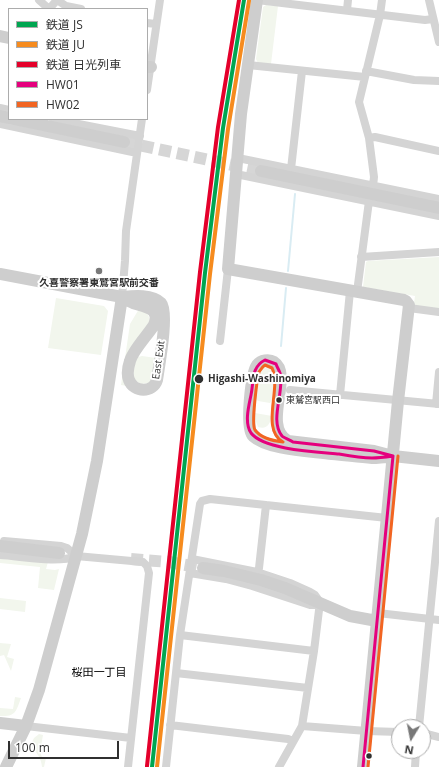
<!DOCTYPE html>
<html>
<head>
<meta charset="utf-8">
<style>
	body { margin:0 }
	#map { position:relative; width:439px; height:767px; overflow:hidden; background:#fff; font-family:"Open Sans","Noto Sans JP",sans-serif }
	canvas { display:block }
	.legend { position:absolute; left:8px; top:8px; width:140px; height:112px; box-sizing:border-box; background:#fff; border:1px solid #acacac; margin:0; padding:5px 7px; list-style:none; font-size:12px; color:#303030 }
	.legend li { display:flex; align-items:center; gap:8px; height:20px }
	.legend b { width:20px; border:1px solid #acacac }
	.north { position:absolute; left:391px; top:719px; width:40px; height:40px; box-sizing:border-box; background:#fff; border:1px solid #acacac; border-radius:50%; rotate:190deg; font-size:11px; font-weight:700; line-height:16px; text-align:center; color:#303030 }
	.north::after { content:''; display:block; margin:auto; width:14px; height:18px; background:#787878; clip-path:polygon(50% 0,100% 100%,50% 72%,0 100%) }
	.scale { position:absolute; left:8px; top:741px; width:111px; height:18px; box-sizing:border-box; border:2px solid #303030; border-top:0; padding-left:5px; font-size:12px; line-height:14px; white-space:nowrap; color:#303030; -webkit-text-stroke:3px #fff; paint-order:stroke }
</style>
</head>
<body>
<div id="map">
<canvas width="439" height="767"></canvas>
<ul class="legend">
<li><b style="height:5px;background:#00a651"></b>鉄道 JS</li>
<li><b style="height:5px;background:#f68b1e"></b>鉄道 JU</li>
<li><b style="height:5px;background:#e4002b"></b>鉄道 日光列車</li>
<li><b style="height:5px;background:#e5007d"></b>HW01</li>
<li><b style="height:5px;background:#f26522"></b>HW02</li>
</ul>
<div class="north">N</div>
<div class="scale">100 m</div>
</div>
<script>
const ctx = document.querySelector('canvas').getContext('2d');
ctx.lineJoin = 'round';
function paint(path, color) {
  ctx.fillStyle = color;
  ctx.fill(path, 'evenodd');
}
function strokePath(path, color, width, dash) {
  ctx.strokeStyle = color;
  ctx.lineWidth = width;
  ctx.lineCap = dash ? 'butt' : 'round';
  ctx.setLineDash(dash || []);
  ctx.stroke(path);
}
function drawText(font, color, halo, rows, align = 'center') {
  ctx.font = font + ' "Open Sans","Noto Sans JP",sans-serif';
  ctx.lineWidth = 4;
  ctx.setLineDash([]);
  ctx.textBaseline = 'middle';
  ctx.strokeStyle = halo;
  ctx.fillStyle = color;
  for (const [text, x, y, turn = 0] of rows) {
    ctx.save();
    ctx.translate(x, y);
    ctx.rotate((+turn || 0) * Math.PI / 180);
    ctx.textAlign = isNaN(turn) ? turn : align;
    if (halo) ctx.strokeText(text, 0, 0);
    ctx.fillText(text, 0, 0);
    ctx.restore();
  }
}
paint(new Path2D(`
	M 266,5 L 278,6 L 271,64 L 258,63 L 256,59 L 263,7 Z
	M 439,257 L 439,309 L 416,306 L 414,303 L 415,296 L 363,287 L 366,262 L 368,261 Z
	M 56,298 L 104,306 L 108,311 L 101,355 L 48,348 Z
	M 139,309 C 147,312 149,314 150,322 L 127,386 L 121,385 L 130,324 Z
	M 142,356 L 156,358 L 154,378 L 149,383 L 141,384 L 133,379 L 134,362 L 138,357 Z
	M 264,367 C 281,366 277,397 270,403 L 258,401 L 256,399 C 257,390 256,374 264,367 Z
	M 255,413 L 272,416 C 270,424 267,430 258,427 L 255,419 Z
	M 0,556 L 48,562 L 46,569 L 55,570 L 59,569 L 54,590 L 38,588 L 40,567 L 0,563 Z
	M 0,598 L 26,601 L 25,612 L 0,609 Z
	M 0,643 L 11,644 L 7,657 L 14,659 L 11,671 L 4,655 L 0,656 Z
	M 15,697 L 21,698 C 16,711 16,717 0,716 L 0,708 L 13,709 Z
	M 39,734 L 43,735 L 40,752 L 42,757 L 46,758 L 44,767 L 42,767 C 41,758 37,752 30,746 L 34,738 Z`), '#f2f6ed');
strokePath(new Path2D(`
	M 288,271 L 295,194
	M 281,346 L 286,288`), '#d9ecf3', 2);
strokePath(new Path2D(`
	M 124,142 L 261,171
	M 131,559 L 169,562 L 203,568`), '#d6d6d6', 12, [12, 6]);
strokePath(new Path2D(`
	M 39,0 L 49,9 L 57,0
	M 57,0 L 66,6 L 81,9
	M 257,0 L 425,20 L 433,19
	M 429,0 L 439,42
	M 347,10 L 348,0
	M 147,23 L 156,24
	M 248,65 L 365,77
	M 366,71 L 414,80 L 439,81
	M 147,90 L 160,0
	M 0,108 L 9,110
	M 53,119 L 140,136
	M 0,124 L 137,153
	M 369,138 L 375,137 L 439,151
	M 238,158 L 439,199
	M 291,169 L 302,71
	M 236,174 L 439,216
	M 373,186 L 374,177 L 369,138 L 359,102 L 380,15 L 382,0
	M 361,257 L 439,252
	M 357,292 L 369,201
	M 122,297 L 125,261 L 126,231 L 142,119
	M 409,308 L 439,312
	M 220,341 L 228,269
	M 290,390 L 439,404
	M 340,395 L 350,291
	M 436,404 L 439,372
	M 4,541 L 61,546 L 67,548 L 76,556
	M 0,555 C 21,556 58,564 76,556 L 143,562 L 147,566 L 149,573 L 128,767
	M 192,559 L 257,572 L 290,583 L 310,592 L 315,595 L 320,602 L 314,651 L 302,726 L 279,767
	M 257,572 L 259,568 L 266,505
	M 190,573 L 226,579 L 252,586 L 310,605 L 314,605 L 319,602
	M 378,613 L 439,620
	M 180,635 L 314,651
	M 176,673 L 308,688
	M 170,725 L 288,739 L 293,741
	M 26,726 L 131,738
	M 302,726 L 367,731 L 399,732
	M 419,727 L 439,521
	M 423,733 L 439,737
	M 166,767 L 180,635 L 200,504 L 202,501 L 210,499 L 387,518
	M 415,767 L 416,751`), '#d4d4d4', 8);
strokePath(new Path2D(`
	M 257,0 L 241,114 L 228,269 L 404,300 L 406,301 L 409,305 L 398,401 L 363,767
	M 0,36 L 9,38
	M 147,67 L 151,67
	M 0,116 L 9,118
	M 14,119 L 124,142
	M 261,171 L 439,208
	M 0,274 L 122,297 C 133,296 152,294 161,303 C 169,312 159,366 157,380 C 153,393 134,393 129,380 C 127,375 128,367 130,361 C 133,350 147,336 154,325 C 161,308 145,307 133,303 C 129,301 125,299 122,297
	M 393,456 C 386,457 378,458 372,458 C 358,457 345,455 332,454 C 312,451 268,450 253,436 C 245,429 251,373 257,365 C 261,360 269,359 274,362 C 294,375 261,426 288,441 L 374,451 L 393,456 L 439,461
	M 0,546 L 59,553
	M 203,568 L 224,571 L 261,580 L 285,588 L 350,616 L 377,621
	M 0,723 L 26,726
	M 6,767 L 26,726 L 39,690 L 82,534 L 97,461 L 122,297`), '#cecece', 12);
strokePath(new Path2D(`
	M 265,360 L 276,364 C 277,367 279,370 280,373 C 285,391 269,420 282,436 C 284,438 290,440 293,442 L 374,451 L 393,456 C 386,457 379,458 372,458 C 361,458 350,456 339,454 C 318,452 264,450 251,433 C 244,423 249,405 251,395 C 254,381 251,367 265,360 Z
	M 363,767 L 393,456`), '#e5007d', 3);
strokePath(new Path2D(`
	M 265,365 L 272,368 C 282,388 260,429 283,442 C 274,441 261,438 255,430 C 251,424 257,380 259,372 C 261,369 262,367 265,365 Z
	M 368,767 L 398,456`), '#f26522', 3);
strokePath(new Path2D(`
	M 152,767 L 205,273 L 223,128 L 244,0`), '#00a651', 4);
strokePath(new Path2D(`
	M 157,767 L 210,274 L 228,129 L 249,1`), '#f68b1e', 4);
strokePath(new Path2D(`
	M 147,766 L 200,272 L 218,127 L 239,0`), '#e4002b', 4);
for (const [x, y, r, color] of [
	[99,271,4,"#787878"],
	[199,379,5,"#303030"],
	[279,400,3.5,"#303030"],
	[369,756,3.5,"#303030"]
]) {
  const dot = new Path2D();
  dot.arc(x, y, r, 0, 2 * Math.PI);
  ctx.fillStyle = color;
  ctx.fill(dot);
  strokePath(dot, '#fff', 1.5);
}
drawText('9px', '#303030', '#fff', [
	["東鷲宮駅西口",286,400]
], 'left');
drawText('bold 10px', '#303030', '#fff', [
	["久喜警察署東鷲宮駅前交番",99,283]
]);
drawText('10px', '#303030', '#fff', [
	["East Exit",159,360,-82]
]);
drawText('bold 10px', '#303030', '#fff', [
	["Higashi-Washinomiya",208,379]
], 'left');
drawText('11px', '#000', '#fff', [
	["桜田一丁目",99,673]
]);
</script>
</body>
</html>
